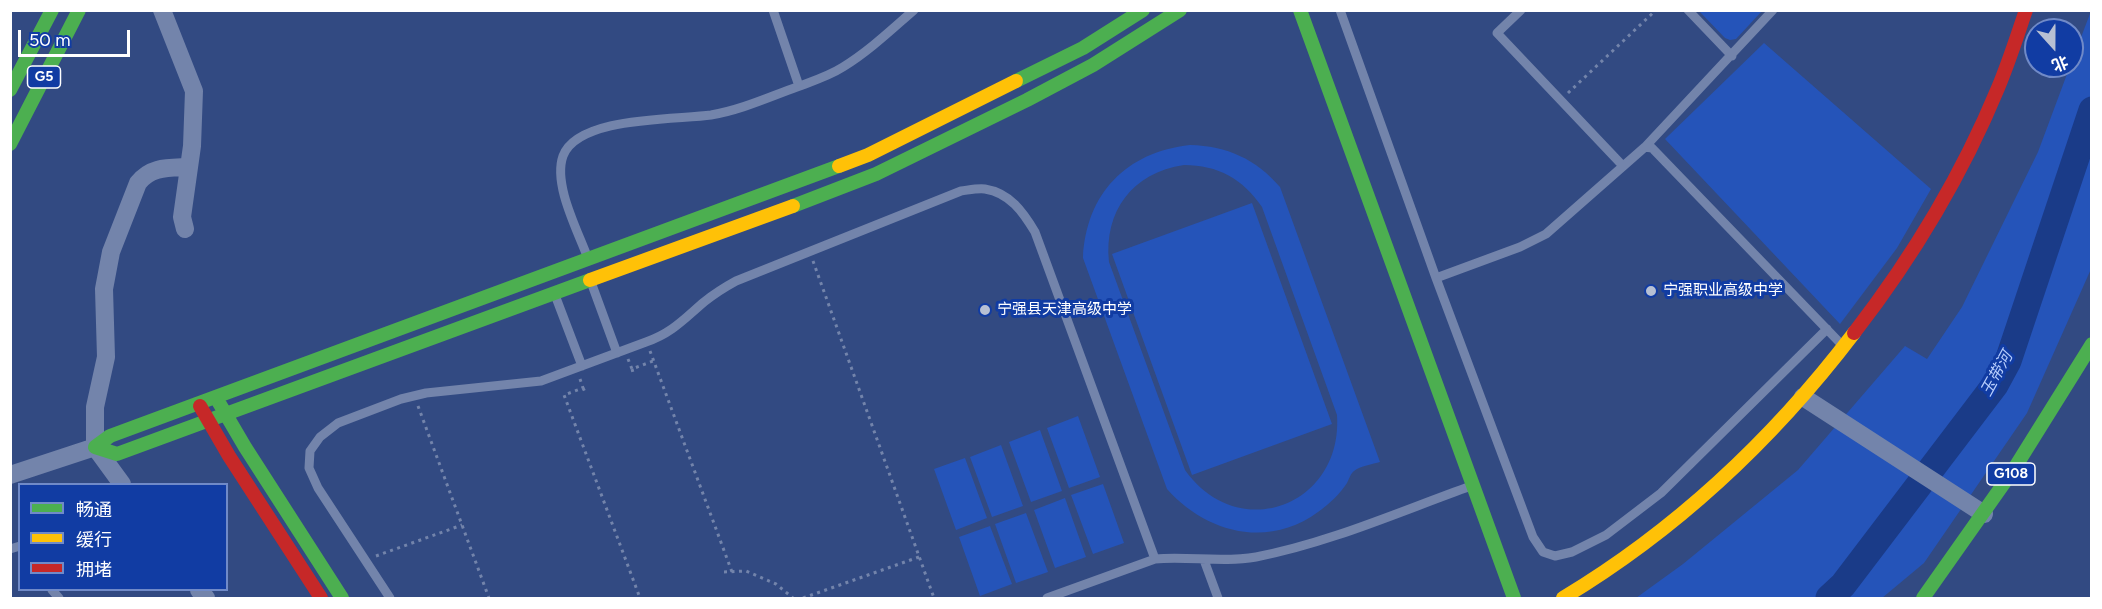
<!DOCTYPE html>
<html>
<head>
<meta charset="utf-8">
<style>
	body { margin:0 }
	#map { position:relative; width:2102px; height:609px; overflow:hidden; background:#324a82; font-family:Figtree,"Noto Sans SC",sans-serif }
	canvas { display:block }
	.frame { position:absolute; inset:0; border:12px solid #fff; pointer-events:none }
	.legend { position:absolute; left:18px; top:483px; width:210px; height:108px; box-sizing:border-box; background:#113ca3; border:2px solid #708ac8; margin:0; padding:8px 10px; list-style:none; font-size:18px; color:#fff }
	.legend li { display:flex; align-items:center; gap:12px; height:30px }
	.legend b { width:30px; border:2px solid #708ac8 }
	.north { position:absolute; left:2024px; top:18px; width:60px; height:60px; box-sizing:border-box; background:#113ca3; border:2px solid #708ac8; border-radius:50%; rotate:159deg; font-size:16px; font-weight:700; line-height:24px; text-align:center; color:#fff }
	.north::after { content:''; display:block; margin:auto; width:21px; height:27px; background:#b7c0d3; clip-path:polygon(50% 0,100% 100%,50% 72%,0 100%) }
	.scale { position:absolute; left:18px; top:30px; width:112px; height:27px; box-sizing:border-box; border:3px solid #fff; border-top:0; padding-left:8px; font-size:18px; line-height:21px; white-space:nowrap; color:#fff; -webkit-text-stroke:4px #113ca3; paint-order:stroke }
</style>
</head>
<body>
<div id="map">
<canvas width="2102" height="609"></canvas>
<div class="frame"></div>
<ul class="legend">
<li><b style="height:8px;background:#4caf50"></b>畅通</li>
<li><b style="height:8px;background:#ffc107"></b>缓行</li>
<li><b style="height:8px;background:#c62828"></b>拥堵</li>
</ul>
<div class="north">北</div>
<div class="scale">50 m</div>
</div>
<script>
const ctx = document.querySelector('canvas').getContext('2d');
ctx.lineJoin = 'round';
function paint(path, color) {
  ctx.fillStyle = color;
  ctx.fill(path, 'evenodd');
}
function strokePath(path, color, width, dash) {
  ctx.strokeStyle = color;
  ctx.lineWidth = width;
  ctx.lineCap = dash ? 'butt' : 'round';
  ctx.setLineDash(dash || []);
  ctx.stroke(path);
}
function drawText(font, color, halo, rows, align = 'center') {
  ctx.font = font + ' Figtree,"Noto Sans SC",sans-serif';
  ctx.lineWidth = 6;
  ctx.setLineDash([]);
  ctx.textBaseline = 'middle';
  ctx.strokeStyle = halo;
  ctx.fillStyle = color;
  for (const [text, x, y, turn = 0] of rows) {
    ctx.save();
    ctx.translate(x, y);
    ctx.rotate((+turn || 0) * Math.PI / 180);
    ctx.textAlign = isNaN(turn) ? turn : align;
    if (halo) ctx.strokeText(text, 0, 0);
    ctx.fillText(text, 0, 0);
    ctx.restore();
  }
}
paint(new Path2D(`
	M 1699,11 L 1762,11 L 1736,39 L 1730,40 L 1725,38 Z
	M 2091,11 L 2091,269 L 2027,413 L 1924,563 L 1882,598 L 1636,598 L 1683,564 L 1798,470 L 1905,346 L 1927,359 L 1962,307 L 2038,152 L 2070,66 L 2072,66 L 2072,61 Z
	M 1764,43 L 1931,189 L 1897,248 L 1840,324 L 1665,139 Z
	M 1190,145 C 1227,146 1256,159 1280,187 L 1380,462 C 1373,464 1360,466 1354,471 C 1351,473 1349,479 1347,483 C 1340,494 1329,504 1318,512 C 1268,549 1206,533 1167,489 L 1083,258 C 1086,194 1126,152 1190,145 ZM 1184,165 C 1218,165 1243,179 1262,207 L 1337,415 C 1343,506 1238,545 1185,470 L 1109,262 C 1104,211 1132,173 1184,165 Z
	M 1252,203 L 1332,424 L 1192,475 L 1112,254 Z
	M 1078,416 L 1100,477 L 1069,488 L 1047,428 Z
	M 1040,430 L 1062,491 L 1031,502 L 1009,442 Z
	M 1001,445 L 1023,506 L 992,517 L 970,457 Z
	M 965,458 L 987,518 L 956,530 L 934,469 Z
	M 1103,484 L 1124,543 L 1093,554 L 1071,495 Z
	M 1065,498 L 1086,557 L 1055,568 L 1034,510 Z
	M 1026,513 L 1048,572 L 1016,583 L 995,524 Z
	M 990,526 L 1012,584 L 980,596 L 959,537 Z`), '#2554b9');
strokePath(new Path2D(`
	M 1829,598 L 1843,585 L 1995,385 L 2008,361 L 2092,110`), '#1a3b88', 27);
strokePath(new Path2D(`
	M 1568,93 L 1656,10
	M 813,261 L 934,598
	M 650,351 L 732,572
	M 628,359 L 632,369 L 653,361
	M 632,369 L 634,376
	M 580,379 L 583,388 L 564,395 L 640,598
	M 583,388 L 586,394
	M 418,406 L 489,598
	M 376,556 L 462,525
	M 724,572 L 746,571 L 776,584 L 793,598
	M 803,598 L 919,557`), '#7384ab', 3, [3, 4.5]);
strokePath(new Path2D(`
	M 773,10 L 799,86
	M 1340,10 L 1436,278 L 1533,537 L 1543,552 L 1555,556 L 1572,552 L 1606,535 L 1661,493 L 1827,329
	M 1521,10 L 1497,33 L 1623,166
	M 1688,10 L 1732,56
	M 1645,147 L 1773,10
	M 587,256 C 577,229 553,184 563,156 C 578,116 676,120 711,115 C 741,110 769,97 797,87 C 813,81 829,76 843,67 C 869,51 891,30 914,10
	M 1436,278 L 1520,247 L 1546,234 L 1645,147 L 1652,148 L 1843,346
	M 591,282 L 617,353
	M 555,295 L 582,366
	M 10,549 L 20,546
	M 1155,559 C 1189,556 1222,563 1256,557 C 1329,543 1401,511 1471,486
	M 1204,560 L 1218,598
	M 52,590 L 59,598
	M 390,598 L 318,488 L 309,468 L 310,451 L 320,437 L 338,423 L 401,399 L 426,393 L 541,381 L 646,342 C 672,333 684,319 704,302 C 714,294 725,287 736,281 L 961,191 C 969,190 978,188 985,189 C 1010,193 1023,212 1035,232 L 1155,559 L 1047,598`), '#7384ab', 9);
strokePath(new Path2D(`
	M 162,10 L 194,91 L 192,146 L 182,217 L 185,229
	M 1803,397 L 1984,514
	M 10,475 L 95,447
	M 122,484 L 95,447 L 95,407 L 106,357 L 104,289 L 111,252 L 138,183 C 151,166 169,168 189,167
	M 199,590 L 206,598`), '#7384ab', 18);
strokePath(new Path2D(`
	M 1300,10 L 1514,598
	M 1016,81 L 1083,48 L 1143,10
	M 10,90 L 52,10
	M 10,144 L 79,10
	M 793,206 L 876,174 L 1027,100 L 1093,65 L 1180,10
	M 218,401 L 245,447 L 342,598
	M 95,447 L 117,454 L 590,280
	M 95,447 L 110,436 L 839,166
	M 1923,598 L 2014,469 L 2092,344`), '#4caf50', 14);
strokePath(new Path2D(`
	M 839,166 L 868,155 L 1016,81
	M 590,280 L 793,206
	M 1563,598 C 1676,530 1774,438 1854,333`), '#ffc107', 14);
strokePath(new Path2D(`
	M 1854,333 C 1912,258 1962,175 1998,88 C 2009,62 2017,36 2026,10
	M 200,406 L 229,456 L 321,598`), '#c62828', 14);
for (const [x, y, r, color] of [
	[1651,291,6,"#b7c0d3"],
	[985,310,6,"#b7c0d3"]
]) {
  const dot = new Path2D();
  dot.arc(x, y, r, 0, 2 * Math.PI);
  ctx.fillStyle = color;
  ctx.fill(dot);
  strokePath(dot, '#113ca3', 2);
}
for (const [x, y, w] of [
	[44,77,33],
	[2011,474,48]
]) {
  const box = new Path2D();
  box.roundRect(x - w / 2, y - 11, w, 22, 4.5);
  ctx.fillStyle = '#113ca3';
  ctx.fill(box);
  strokePath(box, '#fff', 1.5);
}
drawText('bold 14px', '#fff', null, [
	["G5",44,77],
	["G108",2011,474]
]);
drawText('15px', '#fff', '#113ca3', [
	["宁强职业高级中学",1663,291],
	["宁强县天津高级中学",997,310]
], 'left');
drawText('italic 16px', '#b8cefc', '#113ca3', [
	["玉带河",1997,374,-61]
]);
</script>
</body>
</html>
